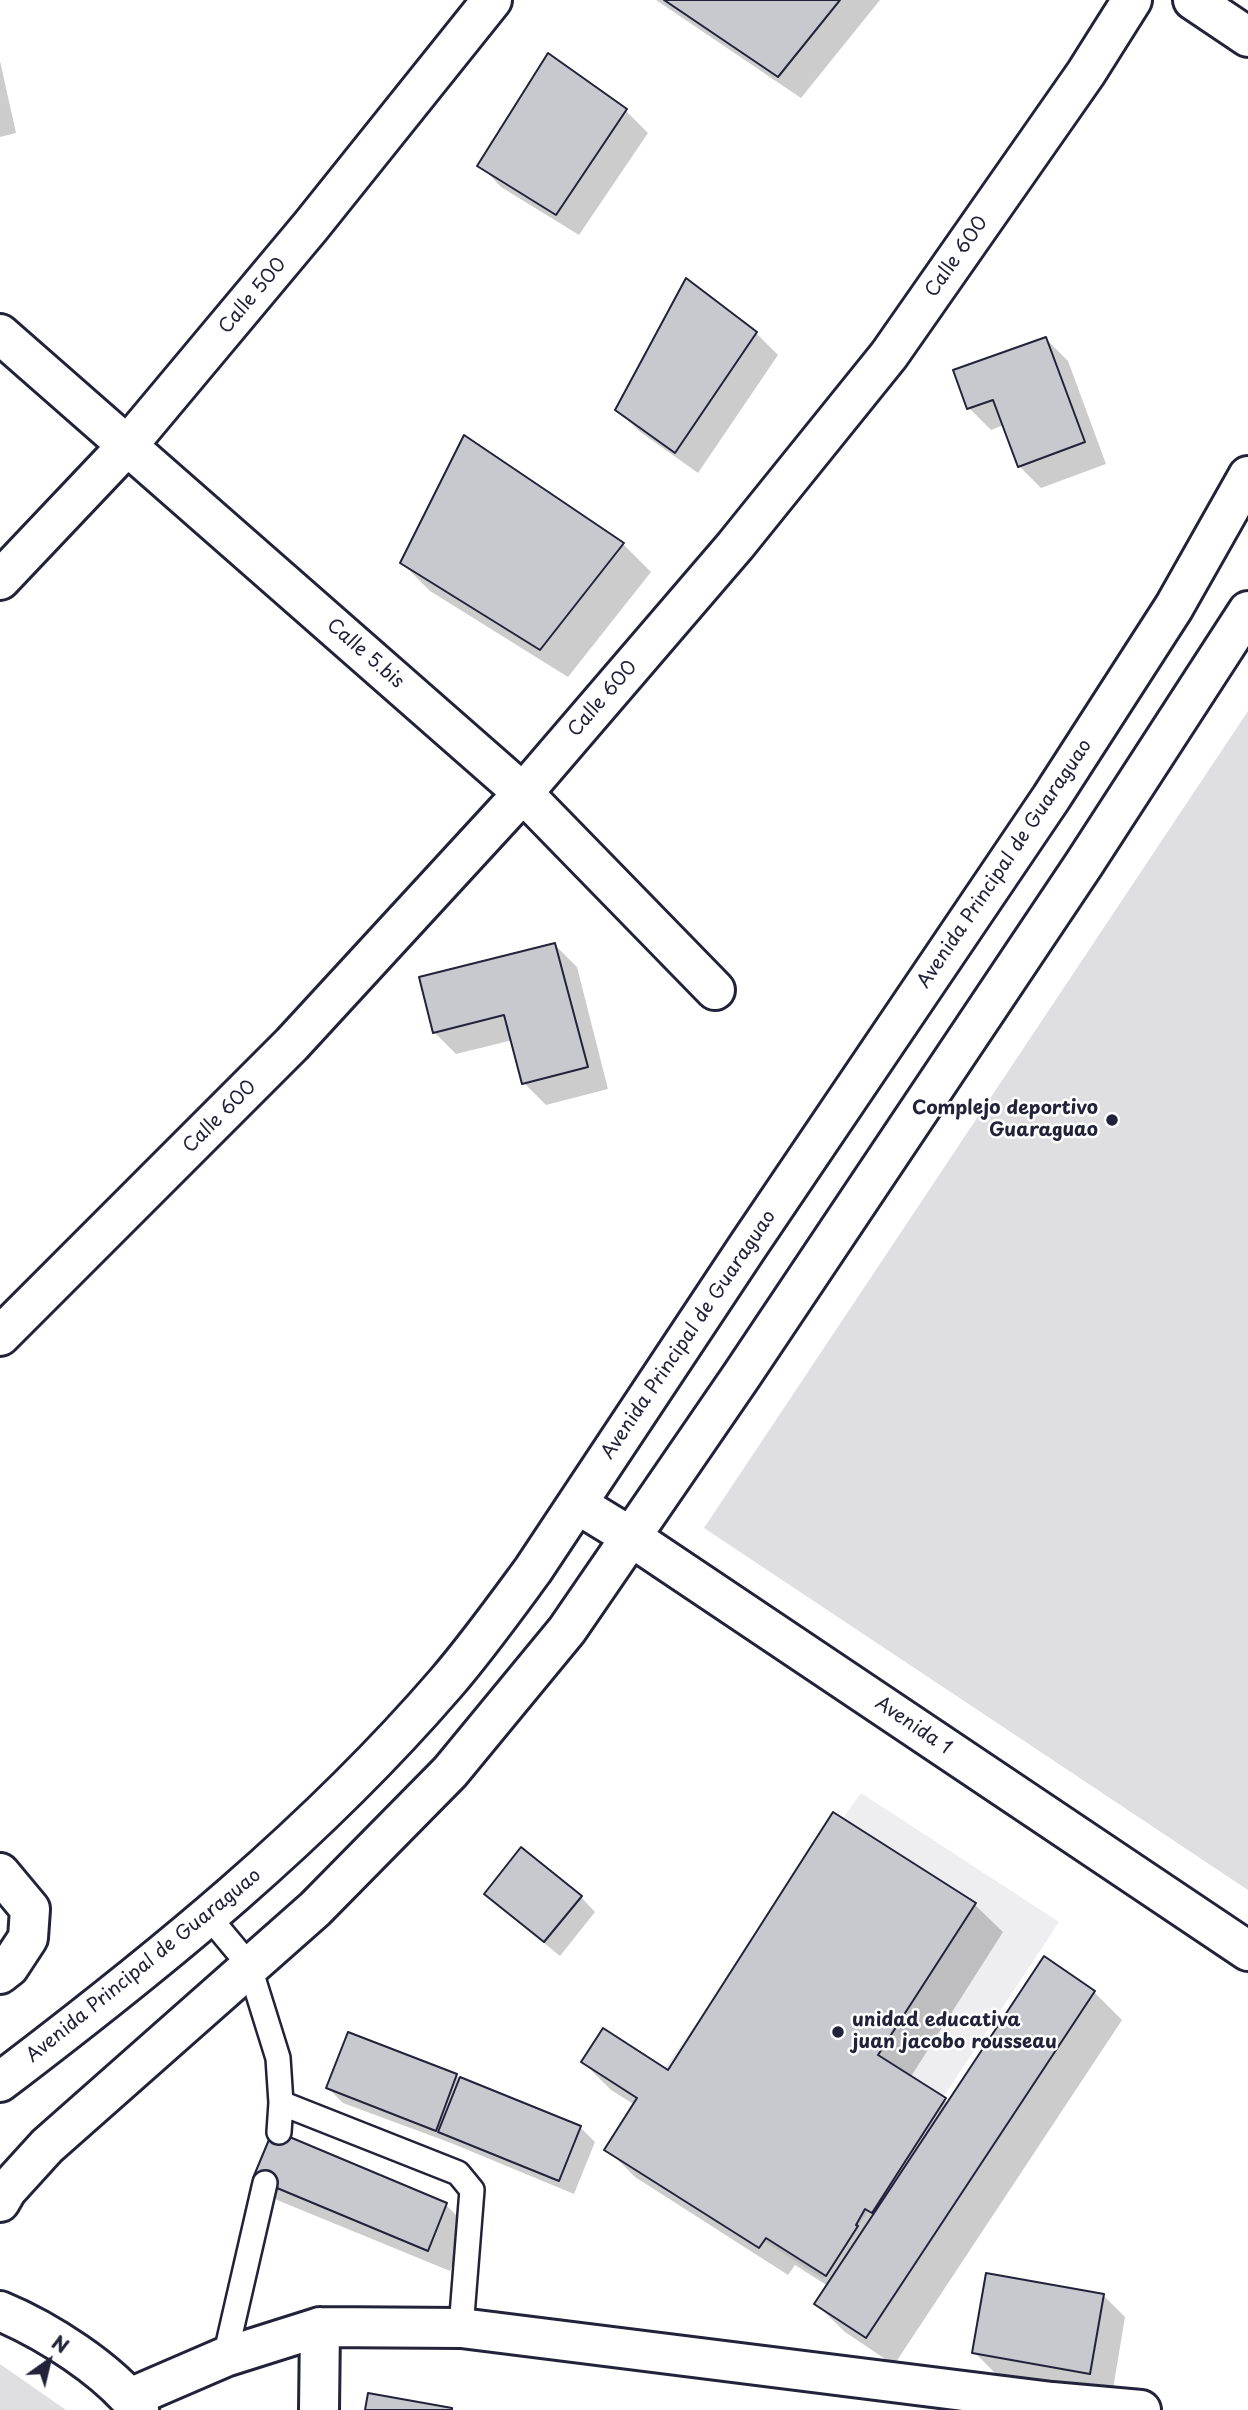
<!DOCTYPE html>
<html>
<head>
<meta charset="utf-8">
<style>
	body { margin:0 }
	#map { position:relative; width:1248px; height:2410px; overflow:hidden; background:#fff; font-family:"Playpen Sans",sans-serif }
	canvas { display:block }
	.north { position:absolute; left:14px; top:2326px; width:70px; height:70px; -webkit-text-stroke:5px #fff; paint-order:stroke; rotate:34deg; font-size:19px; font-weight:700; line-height:28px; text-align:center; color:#22223b }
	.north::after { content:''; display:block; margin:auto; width:24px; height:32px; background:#22223b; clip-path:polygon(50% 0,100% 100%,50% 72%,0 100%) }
</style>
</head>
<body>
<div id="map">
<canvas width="1248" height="2410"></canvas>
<div class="north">N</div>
</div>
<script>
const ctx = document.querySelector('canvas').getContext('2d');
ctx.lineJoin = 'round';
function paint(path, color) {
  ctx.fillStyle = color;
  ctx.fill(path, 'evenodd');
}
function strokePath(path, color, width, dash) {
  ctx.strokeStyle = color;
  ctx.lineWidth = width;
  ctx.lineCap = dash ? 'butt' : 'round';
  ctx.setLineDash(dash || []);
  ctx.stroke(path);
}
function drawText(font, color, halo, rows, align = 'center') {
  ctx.font = font + ' "Playpen Sans",sans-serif';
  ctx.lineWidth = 5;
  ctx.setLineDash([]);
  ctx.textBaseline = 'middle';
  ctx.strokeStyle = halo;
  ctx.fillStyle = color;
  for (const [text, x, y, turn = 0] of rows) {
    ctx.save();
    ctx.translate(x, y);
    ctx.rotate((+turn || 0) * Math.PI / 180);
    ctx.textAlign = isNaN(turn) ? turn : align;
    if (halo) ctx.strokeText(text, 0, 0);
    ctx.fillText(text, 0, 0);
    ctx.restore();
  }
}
paint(new Path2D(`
	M 861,1793 L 1059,1922 L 823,2279 L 611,2143 Z`), '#eeeef1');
paint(new Path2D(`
	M 1248,711 L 1248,1890 L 704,1528 Z
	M 0,2364 L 66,2410 L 0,2410 Z`), '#dfdfe2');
paint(new Path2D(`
	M 656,0 L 880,0 L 801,98 Z
	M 549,56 L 626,111 L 648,133 L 579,235 L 501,187 L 480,165 Z
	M 0,61 L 16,133 L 0,137 Z
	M 756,333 L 778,355 L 698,473 L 639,431 L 617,409 Z
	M 1046,339 L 1068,361 L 1106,464 L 1041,488 L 1019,466 L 1004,425 L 991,430 L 969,408 Z
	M 623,544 L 651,572 L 568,677 L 430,591 L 402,563 Z
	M 555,945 L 577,967 L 608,1089 L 546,1105 L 524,1083 L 513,1040 L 456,1054 L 434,1032 Z
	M 486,1894 L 581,1897 L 595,1912 L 560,1956 L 501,1908 Z
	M 974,1904 L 1003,1932 L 910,2078 L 949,2104 L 1094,1992 L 1122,2020 L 894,2365 L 845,2332 L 816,2304 L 828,2286 L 795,2265 L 788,2275 L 635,2177 L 607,2149 L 635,2105 L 611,2090 L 583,2062 L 669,2072 Z
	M 456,2076 L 580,2127 L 595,2142 L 574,2194 L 451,2143 L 343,2103 L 328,2088 Z
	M 255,2178 L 446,2205 L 468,2227 L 450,2271 L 277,2200 Z
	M 1103,2295 L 1125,2317 L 1112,2395 L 996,2374 L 974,2352 Z`), '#0003');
const building = new Path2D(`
	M 664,0 L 840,0 L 778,77 Z
	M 548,53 L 627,109 L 556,215 L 477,166 Z
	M 686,278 L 757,332 L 675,453 L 615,410 Z
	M 1046,337 L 1085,442 L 1018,467 L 993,400 L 967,409 L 953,370 Z
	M 464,435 L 624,543 L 540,650 L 400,563 Z
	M 555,943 L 588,1067 L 522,1084 L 504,1015 L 433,1033 L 419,977 Z
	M 833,1812 L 976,1903 L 878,2055 L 946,2098 L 872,2213 L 865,2209 L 856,2225 L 858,2226 L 826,2276 L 766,2238 L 759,2248 L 604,2150 L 637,2098 L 581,2062 L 603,2028 L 668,2070 Z
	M 521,1847 L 582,1896 L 544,1942 L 484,1894 Z
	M 1044,1956 L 1095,1991 L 866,2338 L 814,2304 Z
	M 348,2032 L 457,2074 L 436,2131 L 326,2088 Z
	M 460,2077 L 581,2126 L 559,2181 L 438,2132 Z
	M 273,2130 L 447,2203 L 428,2251 L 253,2178 Z
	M 986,2273 L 1104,2294 L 1090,2374 L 972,2353 Z
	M 368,2393 L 452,2408 L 452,2410 L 365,2410 Z`);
paint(building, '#c8c8cf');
strokePath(building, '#22223b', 2);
const lane = new Path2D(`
	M 209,1917 L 249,1965 L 278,2058 L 281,2103 L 279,2132
	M 281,2103 L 458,2173 L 472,2190 L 461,2328
	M 225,2357 L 265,2183`);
const street = new Path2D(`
	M 1193,0 L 1248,37
	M 0,334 L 523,793 L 715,990
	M 0,580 L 127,446 L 311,226 L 492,0
	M 0,1336 L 292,1044 L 523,793 L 735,546 L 889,355 L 1086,73 L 1132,0
	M 577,1504 L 631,1537 L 1248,1951
	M 0,1873 L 30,1909 L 28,1938 L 9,1967 L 0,1974
	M 0,2082 C 159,1961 315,1835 446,1683 C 477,1647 505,1608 533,1570 L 748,1246 L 1051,798 L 1174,607 L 1248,476
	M 0,2202 L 7,2190 L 47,2146 L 315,1909 L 450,1772 L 567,1630 L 742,1375 L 1084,864 L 1248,611
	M 130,2398 L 225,2357 L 320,2327 L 461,2328 L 1052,2402 L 1141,2410
	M 319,2410 L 320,2327`);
const highway = new Path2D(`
	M 0,2311 C 46,2330 109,2370 139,2410`);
strokePath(lane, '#22223b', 28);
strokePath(street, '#22223b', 44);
strokePath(highway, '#22223b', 44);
strokePath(lane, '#fff', 23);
strokePath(street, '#fff', 38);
strokePath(highway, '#fff', 38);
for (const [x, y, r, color] of [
	[1112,1120,7,"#22223b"],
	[838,2032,7,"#22223b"]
]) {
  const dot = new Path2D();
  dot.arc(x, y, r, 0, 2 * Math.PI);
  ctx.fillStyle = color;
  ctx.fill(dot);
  strokePath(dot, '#fff', 2.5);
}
drawText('19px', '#22223b', '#fff', [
	["Calle 600",957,257,-55],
	["Calle 500",253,296,-50],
	["Calle 5.bis",365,654,41],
	["Calle 600",603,699,-49],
	["Avenida Principal de Guaraguao",1005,864,-56],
	["Calle 600",220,1117,-45],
	["Avenida Principal de Guaraguao",689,1335,-56],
	["Avenida 1",913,1726,34],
	["Avenida Principal de Guaraguao",144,1966,-39]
]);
drawText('bold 19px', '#22223b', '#fff', [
	["Complejo deportivo",1098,1109],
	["Guaraguao",1098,1131],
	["unidad educativa",852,2021,"left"],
	["juan jacobo rousseau",852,2043,"left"]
], 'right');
</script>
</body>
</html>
